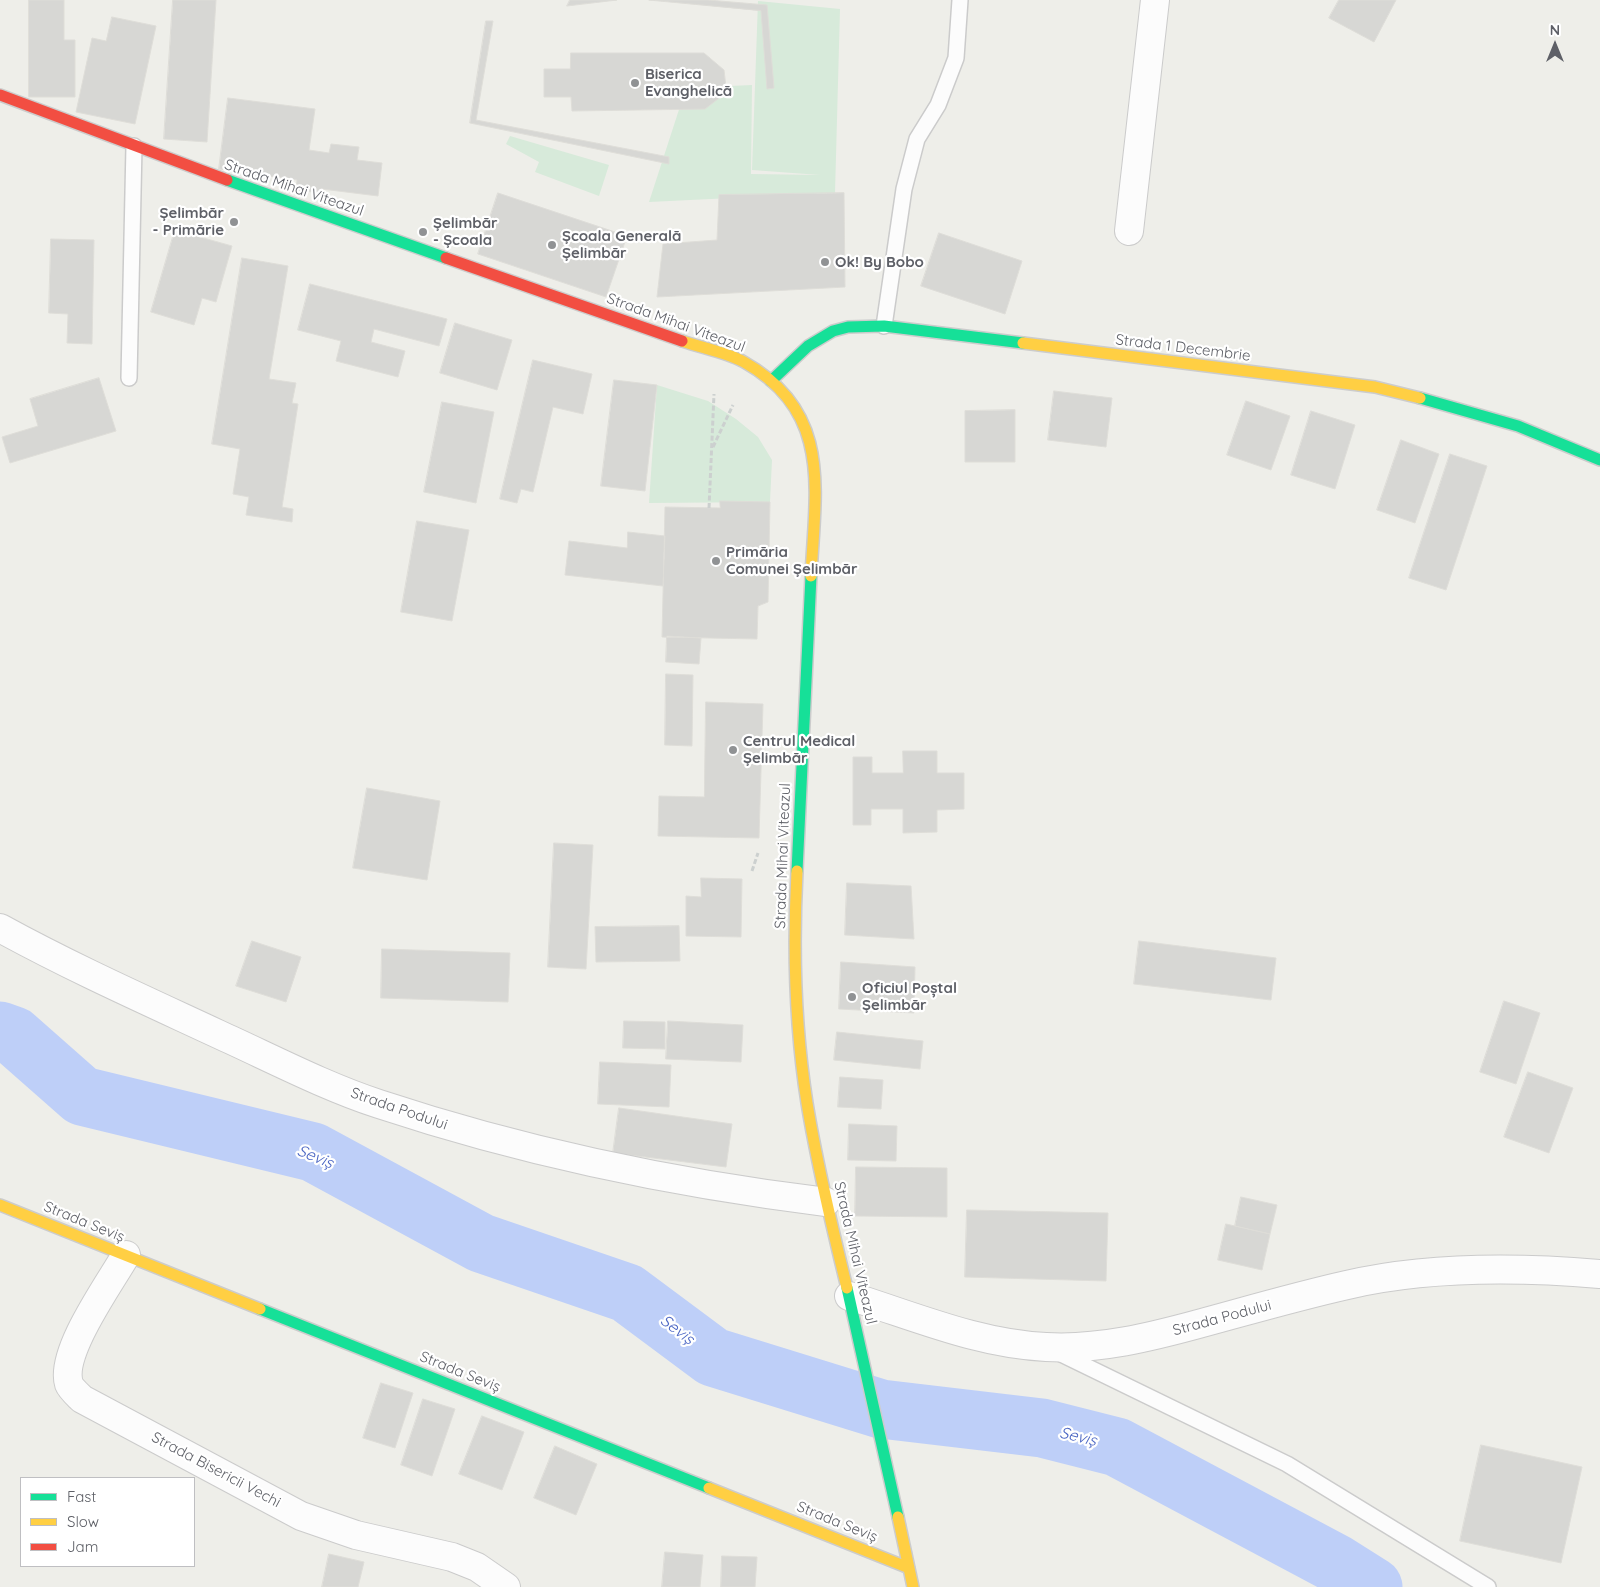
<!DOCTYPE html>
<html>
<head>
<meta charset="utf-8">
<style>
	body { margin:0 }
	#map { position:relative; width:1600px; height:1587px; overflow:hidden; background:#eeeee9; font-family:Quicksand,sans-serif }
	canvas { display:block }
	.legend { position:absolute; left:20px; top:1477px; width:175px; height:90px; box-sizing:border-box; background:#fff; border:1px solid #bfbfc2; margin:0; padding:6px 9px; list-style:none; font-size:15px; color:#5e6067 }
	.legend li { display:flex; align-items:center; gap:10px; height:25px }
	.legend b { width:25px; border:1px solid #bfbfc2 }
	.north { position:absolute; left:1530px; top:20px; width:50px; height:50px; -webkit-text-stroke:4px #fff; paint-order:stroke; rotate:0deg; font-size:14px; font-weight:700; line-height:20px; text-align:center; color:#5e6067 }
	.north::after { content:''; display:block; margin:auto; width:18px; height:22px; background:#5e6067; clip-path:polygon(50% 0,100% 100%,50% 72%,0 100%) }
</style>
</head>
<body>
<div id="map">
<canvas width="1600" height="1587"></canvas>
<ul class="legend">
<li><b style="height:6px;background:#16e098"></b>Fast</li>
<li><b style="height:6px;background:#ffcf43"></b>Slow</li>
<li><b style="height:6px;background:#f24e42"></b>Jam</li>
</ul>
<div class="north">N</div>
</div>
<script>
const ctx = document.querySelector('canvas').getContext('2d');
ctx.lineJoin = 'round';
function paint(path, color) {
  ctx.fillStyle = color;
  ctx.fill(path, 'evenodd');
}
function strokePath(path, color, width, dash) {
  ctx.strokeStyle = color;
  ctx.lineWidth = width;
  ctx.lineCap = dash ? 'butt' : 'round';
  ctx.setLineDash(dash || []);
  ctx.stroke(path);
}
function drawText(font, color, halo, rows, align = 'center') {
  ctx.font = font + ' Quicksand,sans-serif';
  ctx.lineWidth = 4.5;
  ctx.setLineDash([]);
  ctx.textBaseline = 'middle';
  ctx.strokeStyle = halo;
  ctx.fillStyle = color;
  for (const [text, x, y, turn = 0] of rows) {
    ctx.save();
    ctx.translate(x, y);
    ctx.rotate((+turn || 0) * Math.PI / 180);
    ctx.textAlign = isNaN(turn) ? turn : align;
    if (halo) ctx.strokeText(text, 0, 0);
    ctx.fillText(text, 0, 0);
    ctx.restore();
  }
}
paint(new Path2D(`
	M 758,1 L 840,9 L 835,193 L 649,202 L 686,88 L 752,85 L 751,174 L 820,175 L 752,170 Z
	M 510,136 L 609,165 L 599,196 L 535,172 L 539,162 L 506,144 Z
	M 657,385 L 708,401 L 736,419 L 758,437 L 772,460 L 770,502 L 649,503 Z`), '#d7eada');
strokePath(new Path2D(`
	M 0,1031 L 14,1036 L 82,1096 L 313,1152 L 481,1243 L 627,1293 L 713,1357 L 881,1409 L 1042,1428 L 1117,1447 L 1335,1563 L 1373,1587`), '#becff8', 59);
const building = new Path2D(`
	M 29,0 L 64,0 L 64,40 L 75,40 L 75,97 L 29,97 Z
	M 173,0 L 216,0 L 207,142 L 164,139 Z
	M 570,0 L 617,0 L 567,6 Z
	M 649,0 L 708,0 L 767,5 L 774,88 L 767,89 L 761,11 Z
	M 1339,0 L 1396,0 L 1374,42 L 1329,18 Z
	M 112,17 L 156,26 L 135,124 L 76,112 L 92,38 L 106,41 Z
	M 486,21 L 493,21 L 476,120 L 669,157 L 669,164 L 470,123 Z
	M 571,53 L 704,53 L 724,70 L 726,87 L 723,95 L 705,109 L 572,111 L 571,97 L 544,97 L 544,69 L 570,69 Z
	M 228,98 L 315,109 L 309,150 L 329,153 L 331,144 L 359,147 L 357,160 L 382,163 L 378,196 L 322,189 L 321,193 L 296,190 L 297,180 L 219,169 Z
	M 498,193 L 627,236 L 606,297 L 478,254 Z
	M 844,193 L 845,287 L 657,297 L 663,244 L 717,240 L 719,195 Z
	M 175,230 L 232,246 L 216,302 L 202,298 L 194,325 L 151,312 Z
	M 939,233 L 1022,261 L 1005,314 L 921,286 Z
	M 51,239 L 94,240 L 92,344 L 67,343 L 68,314 L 49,313 Z
	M 242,258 L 288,266 L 269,379 L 296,383 L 292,403 L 298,404 L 282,507 L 293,509 L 292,522 L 246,515 L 249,497 L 233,494 L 240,449 L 212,444 Z
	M 310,284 L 447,319 L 439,346 L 374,329 L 371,342 L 405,351 L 398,377 L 336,361 L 341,341 L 298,330 Z
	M 455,323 L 512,340 L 497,390 L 440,373 Z
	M 533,360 L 592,374 L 583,414 L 553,407 L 533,492 L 521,489 L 517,503 L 500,499 Z
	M 99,378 L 116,431 L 10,463 L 2,437 L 38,426 L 30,399 Z
	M 614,380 L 657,385 L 645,491 L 601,486 Z
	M 1054,391 L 1112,398 L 1106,447 L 1048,440 Z
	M 1246,401 L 1290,416 L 1271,470 L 1227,455 Z
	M 442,402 L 494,412 L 476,503 L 424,492 Z
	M 1015,410 L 1015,462 L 965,462 L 965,411 Z
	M 1311,411 L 1355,425 L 1335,489 L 1291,475 Z
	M 1401,440 L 1439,454 L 1415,523 L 1377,510 Z
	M 1450,454 L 1487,466 L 1446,590 L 1409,578 Z
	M 720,501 L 770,502 L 768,602 L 758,606 L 757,639 L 662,637 L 665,507 L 720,508 Z
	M 417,521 L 469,530 L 452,621 L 401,612 Z
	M 628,532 L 665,536 L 663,586 L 565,575 L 569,541 L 627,548 Z
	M 667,636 L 701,638 L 699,664 L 666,662 Z
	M 666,674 L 693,675 L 692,746 L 665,745 Z
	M 706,702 L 763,704 L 759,838 L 658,836 L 659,796 L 704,797 Z
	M 903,751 L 937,751 L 937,773 L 964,773 L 964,809 L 937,810 L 937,832 L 903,833 L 903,809 L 871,809 L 871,825 L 853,825 L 853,757 L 872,757 L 872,773 L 903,773 Z
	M 367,788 L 440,801 L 427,880 L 353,868 Z
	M 554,843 L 593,845 L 586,969 L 548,967 Z
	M 701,878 L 742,879 L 741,937 L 686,936 L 686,896 L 701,897 Z
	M 847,883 L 911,886 L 914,939 L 845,935 Z
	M 679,926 L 680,961 L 596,962 L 595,927 Z
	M 252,941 L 301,957 L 286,1002 L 236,986 Z
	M 1139,941 L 1276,958 L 1271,1000 L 1134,984 Z
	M 382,949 L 510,953 L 508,1002 L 381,998 Z
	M 841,962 L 915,967 L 914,1013 L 839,1009 Z
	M 1504,1001 L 1540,1013 L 1516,1084 L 1480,1072 Z
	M 624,1021 L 665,1022 L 665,1049 L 623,1048 Z
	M 668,1021 L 743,1025 L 741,1062 L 666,1059 Z
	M 837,1032 L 923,1041 L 920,1069 L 834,1060 Z
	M 600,1062 L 671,1065 L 669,1107 L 598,1104 Z
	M 1528,1072 L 1573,1088 L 1549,1153 L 1504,1137 Z
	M 840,1077 L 883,1080 L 881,1109 L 838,1107 Z
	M 619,1108 L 732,1124 L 726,1167 L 613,1153 Z
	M 849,1124 L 897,1126 L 896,1161 L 848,1160 Z
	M 856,1167 L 947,1168 L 947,1217 L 855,1216 Z
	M 1241,1197 L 1277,1205 L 1270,1234 L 1235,1226 Z
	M 967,1210 L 1108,1213 L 1106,1281 L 965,1277 Z
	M 1226,1224 L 1270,1234 L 1262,1270 L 1218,1260 Z
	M 381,1383 L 413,1393 L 395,1448 L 363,1438 Z
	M 423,1399 L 455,1409 L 432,1476 L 401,1465 Z
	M 482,1416 L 524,1432 L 502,1490 L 459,1474 Z
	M 1481,1445 L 1582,1467 L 1561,1563 L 1460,1541 Z
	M 555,1446 L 597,1464 L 576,1515 L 534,1498 Z
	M 665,1552 L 703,1555 L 700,1587 L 662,1587 Z
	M 329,1554 L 364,1562 L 358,1587 L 322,1587 Z
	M 722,1556 L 757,1557 L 755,1587 L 721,1587 Z`);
paint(building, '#d7d7d4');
strokePath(building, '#deddd8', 1);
const lane = new Path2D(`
	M 884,326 L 904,189 L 917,139 L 938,105 L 956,58 L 960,0
	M 129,378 L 134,146
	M 1057,1352 L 1287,1464 L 1488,1587`);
const street = new Path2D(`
	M 1129,231 L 1155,0
	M 0,928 C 71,967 145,1000 218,1034 C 271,1058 324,1086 379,1104 C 527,1153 672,1183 826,1202
	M 126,1255 C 110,1283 59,1353 69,1384 C 71,1389 78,1395 82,1399 L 301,1516 L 356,1535 L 452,1557 L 477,1567 L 506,1587
	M 849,1296 C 914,1316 978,1344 1046,1347 C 1099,1350 1151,1337 1202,1323 C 1250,1310 1298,1296 1347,1285 C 1428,1266 1517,1267 1600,1274`);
const fast = new Path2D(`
	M 227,180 L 446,258
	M 771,381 L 808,346 L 833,331 L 848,327 L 884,326 L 1023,343
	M 1420,398 L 1518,426 L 1600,460
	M 797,871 L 811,576
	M 847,1288 L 898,1517
	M 260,1309 L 709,1488`);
const slow = new Path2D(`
	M 682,341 C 702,348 726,352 744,362 C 833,412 815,490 811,576
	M 1023,343 L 1375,387 L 1420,398
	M 797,871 C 793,947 795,1027 807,1103 C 817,1165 832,1227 847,1288
	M 0,1205 L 260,1309
	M 709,1488 L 909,1568
	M 898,1517 L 913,1587`);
const jam = new Path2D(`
	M 0,95 L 227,180
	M 446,258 L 682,341`);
strokePath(lane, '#cbcbcb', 18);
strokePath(street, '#cbcbcb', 30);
strokePath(fast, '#ccc', 14);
strokePath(slow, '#ccc', 14);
strokePath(jam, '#ccc', 14);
strokePath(new Path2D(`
	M 713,447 L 733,405
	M 709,508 L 714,394
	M 752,871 L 758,853`), '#ccd0cf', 3, [5, 2.5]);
strokePath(lane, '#fcfcfc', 15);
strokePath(street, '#fcfcfc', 28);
strokePath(fast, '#16e098', 11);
strokePath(slow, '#ffcf43', 11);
strokePath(jam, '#f24e42', 11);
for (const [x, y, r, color] of [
	[635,83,5,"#909294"],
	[234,222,5,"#909294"],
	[423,232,5,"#909294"],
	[552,245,5,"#909294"],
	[825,262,5,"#909294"],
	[716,561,5,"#909294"],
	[733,750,5,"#909294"],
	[852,997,5,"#909294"]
]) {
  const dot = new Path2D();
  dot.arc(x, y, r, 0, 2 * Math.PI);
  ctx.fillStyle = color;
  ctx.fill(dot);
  strokePath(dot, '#fff', 2);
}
drawText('bold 15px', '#5e6067', '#fff', [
	["Biserica",645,74],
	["Evanghelică",645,91],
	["Șelimbăr",224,213,"right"],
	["- Primărie",224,230,"right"],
	["Șelimbăr",433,223],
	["- Școala",433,240],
	["Școala Generală",562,236],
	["Șelimbăr",562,253],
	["Ok! By Bobo",835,262],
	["Primăria",726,552],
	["Comunei Șelimbăr",726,569],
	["Centrul Medical",743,741],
	["Șelimbăr",743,758],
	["Oficiul Poștal",862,988],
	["Șelimbăr",862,1005]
], 'left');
drawText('15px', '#5e6067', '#fff', [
	["Strada Mihai Viteazul",294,188,19],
	["Strada Mihai Viteazul",676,323,20],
	["Strada 1 Decembrie",1183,348,7],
	["Strada Mihai Viteazul",783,856,-88],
	["Strada Podului",399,1109,19],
	["Strada Seviș",84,1222,22],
	["Strada Mihai Viteazul",855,1253,77],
	["Strada Podului",1222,1318,-15],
	["Strada Seviș",460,1372,22],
	["Strada Bisericii Vechi",216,1470,28],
	["Strada Seviș",837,1522,22]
]);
drawText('italic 16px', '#4a65c3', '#fff', [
	["Seviș",315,1157,22],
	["Seviș",677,1330,37],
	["Seviș",1078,1437,14]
]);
</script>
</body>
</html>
